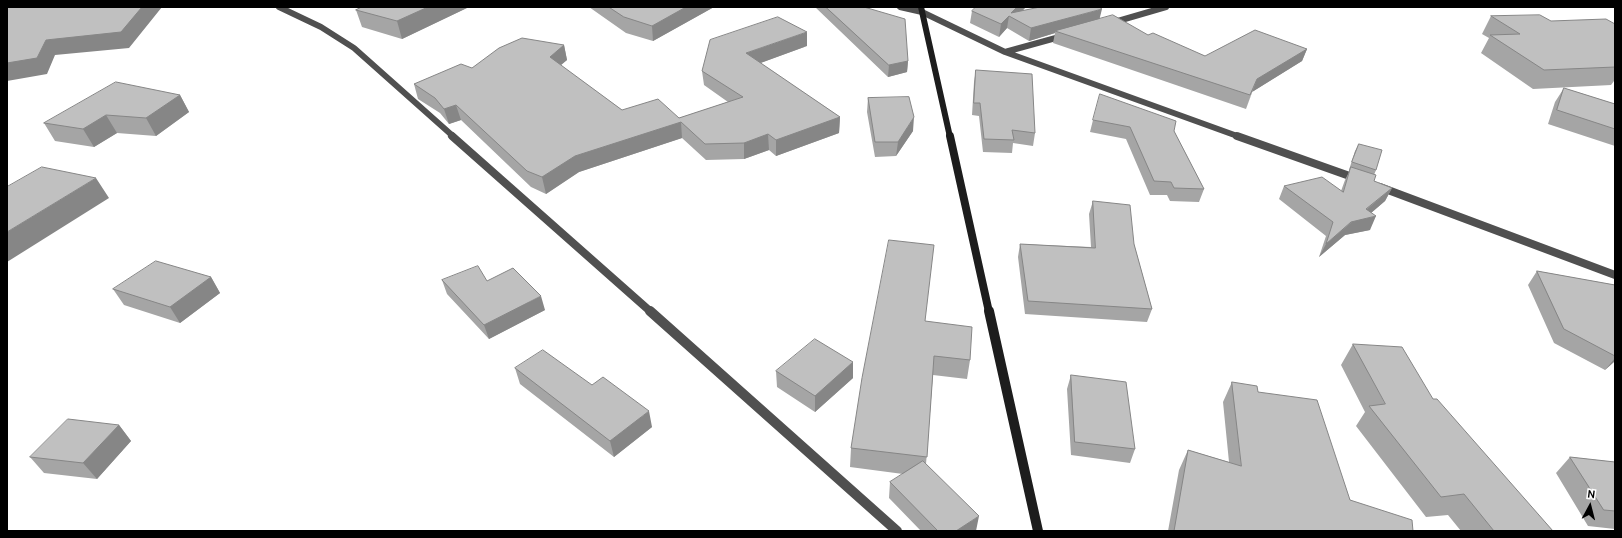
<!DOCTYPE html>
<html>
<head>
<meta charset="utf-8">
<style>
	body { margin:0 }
	#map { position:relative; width:1622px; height:538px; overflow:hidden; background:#fff; font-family:Cabin,sans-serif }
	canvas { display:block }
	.frame { position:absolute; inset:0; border:8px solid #000; pointer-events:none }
	.north { position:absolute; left:1570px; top:486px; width:40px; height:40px; -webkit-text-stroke:3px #fff; paint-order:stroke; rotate:7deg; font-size:11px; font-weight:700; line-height:16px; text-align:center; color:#000 }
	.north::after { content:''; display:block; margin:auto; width:14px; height:18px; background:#000; clip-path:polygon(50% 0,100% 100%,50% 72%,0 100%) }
</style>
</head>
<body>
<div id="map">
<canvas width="1622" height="538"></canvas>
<div class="frame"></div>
<div class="north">N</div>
</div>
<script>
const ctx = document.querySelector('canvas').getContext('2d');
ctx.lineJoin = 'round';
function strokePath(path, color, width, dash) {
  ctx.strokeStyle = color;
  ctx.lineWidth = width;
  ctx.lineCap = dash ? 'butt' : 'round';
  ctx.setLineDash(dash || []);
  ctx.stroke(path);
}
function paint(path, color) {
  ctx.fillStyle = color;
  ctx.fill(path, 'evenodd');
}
strokePath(new Path2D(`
	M 279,7 L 321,27 L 354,48 L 454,137
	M 900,7 L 922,12 L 1005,52 L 1240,137
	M 1111,23 L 1166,7
	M 1005,52 L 1063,36`), '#505050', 6);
strokePath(new Path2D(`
	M 452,136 L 651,312
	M 1237,136 L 1358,179
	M 1380,187 L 1615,275`), '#505050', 8);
strokePath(new Path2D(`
	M 650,311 L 897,531`), '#505050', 10);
strokePath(new Path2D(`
	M 921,7 L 950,137`), '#1d1d1d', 6);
strokePath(new Path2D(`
	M 950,136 L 989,312`), '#1d1d1d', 8);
strokePath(new Path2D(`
	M 989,311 L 1038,531`), '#1d1d1d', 10);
paint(new Path2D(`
	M 362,7 L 469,7 L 402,39 L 362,27 L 356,10 Z
	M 589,7 L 714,7 L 653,41 L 626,33 Z
	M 815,7 L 864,7 L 908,61 L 907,72 L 888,77 Z
	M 972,11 L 1023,11 L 1100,19 L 1205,56 L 1307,49 L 1302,61 L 1252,92 L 1246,109 L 1053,43 L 1055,33 L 1029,41 L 1007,28 L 999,37 L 970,23 Z
	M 1491,16 L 1551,21 L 1615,24 L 1615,80 L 1614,81 L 1611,85 L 1533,89 L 1481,53 L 1489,38 L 1482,34 Z
	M 564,45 L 567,60 L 560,65 L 622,110 L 679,118 L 728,102 L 704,85 L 702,71 L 807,46 L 760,63 L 840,117 L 839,133 L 776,156 L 769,150 L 744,159 L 706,160 L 682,138 L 579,172 L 546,194 L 531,187 L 461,120 L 449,124 L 440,113 L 418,99 L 414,84 L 472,68 Z
	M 976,70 L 1035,133 L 1033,146 L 1013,143 L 1012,153 L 983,152 L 979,116 L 972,115 L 974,82 Z
	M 1564,88 L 1615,104 L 1615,146 L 1548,124 L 1555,102 Z
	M 180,95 L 189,112 L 156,136 L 117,133 L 94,147 L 55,141 L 44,123 Z
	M 868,98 L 913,131 L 896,156 L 875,157 L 867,112 Z
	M 1093,120 L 1174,131 L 1204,189 L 1199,202 L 1170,201 L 1167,195 L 1150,195 L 1126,139 L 1090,132 Z
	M 1359,144 L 1376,170 L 1374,175 L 1374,181 L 1392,188 L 1385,201 L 1371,213 L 1370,230 L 1345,235 L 1319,257 L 1326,236 L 1279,199 L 1284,186 L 1341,191 L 1345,180 L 1350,170 L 1349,170 L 1355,151 Z
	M 1093,201 L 1134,244 L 1152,309 L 1147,322 L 1025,314 L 1018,257 L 1020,244 L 1091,247 L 1089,214 Z
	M 1537,271 L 1615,285 L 1615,361 L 1605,370 L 1554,343 L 1528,285 Z
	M 211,277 L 220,293 L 180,323 L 124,305 L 113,289 Z
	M 442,280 L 487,281 L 545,310 L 489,339 L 447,294 Z
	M 925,321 L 970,360 L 967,379 L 933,375 L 926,464 L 976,531 L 921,531 L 889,498 L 890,482 L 903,474 L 850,467 L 851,448 Z
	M 1353,344 L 1433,399 L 1553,531 L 1461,531 L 1448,515 L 1426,517 L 1356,426 L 1365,412 L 1341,365 Z
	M 853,362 L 853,378 L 815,412 L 777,387 L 776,371 Z
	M 515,368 L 592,385 L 652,427 L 614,457 L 520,384 Z
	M 1071,375 L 1135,449 L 1130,463 L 1071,455 L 1067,389 Z
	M 1232,382 L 1258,392 L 1350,500 L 1413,531 L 1168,531 L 1179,470 L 1188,450 L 1229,462 L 1223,402 Z
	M 119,425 L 131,441 L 97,479 L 44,473 L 30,457 Z
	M 1570,457 L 1615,462 L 1615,529 L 1588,526 L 1556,473 Z`), '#a5a5a5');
paint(new Path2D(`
	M 142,7 L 162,7 L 129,48 L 55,55 L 47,74 L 7,81 L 7,63 L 46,40 Z
	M 428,7 L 469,7 L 402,39 L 397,21 Z
	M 686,7 L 714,7 L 653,41 L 652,26 Z
	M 1017,7 L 1026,7 L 1015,19 L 1011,13 Z
	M 1102,9 L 1099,21 L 1055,31 L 1055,33 L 1029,41 L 1031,28 Z
	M 1009,16 L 1007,28 L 999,37 L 1001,24 Z
	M 807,32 L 807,46 L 747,68 L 746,53 Z
	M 564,45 L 567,60 L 553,72 L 550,57 Z
	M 1307,49 L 1302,61 L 1252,92 L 1246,109 L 1257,79 Z
	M 908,61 L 907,72 L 888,77 L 889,65 Z
	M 180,95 L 189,112 L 156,136 L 146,118 Z
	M 456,105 L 461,120 L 449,124 L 444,109 Z
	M 106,115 L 117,133 L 94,147 L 83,129 Z
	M 840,117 L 839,133 L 776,156 L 776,140 Z
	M 914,117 L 913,131 L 896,156 L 898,142 Z
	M 681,122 L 682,138 L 579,172 L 546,194 L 542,177 L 575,156 Z
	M 768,134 L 769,150 L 744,159 L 744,143 Z
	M 96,178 L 109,198 L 7,262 L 7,232 Z
	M 1392,188 L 1385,201 L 1364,219 L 1376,216 L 1370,230 L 1345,235 L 1319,257 L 1326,244 Z
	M 211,277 L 220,293 L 180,323 L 170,307 Z
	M 541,296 L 545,310 L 489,339 L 484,325 Z
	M 1615,358 L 1615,361 L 1605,370 Z
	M 853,362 L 853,378 L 815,412 L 815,396 Z
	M 649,411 L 652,427 L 614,457 L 610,441 Z
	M 119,425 L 131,441 L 97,479 L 83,463 Z
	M 979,516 L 976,531 L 956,531 Z`), '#868686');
const building = new Path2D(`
	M 7,7 L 142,7 L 121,32 L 46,40 L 37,58 L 7,63 Z
	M 362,7 L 428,7 L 397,21 L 356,10 Z
	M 609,7 L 686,7 L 652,26 L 624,17 Z
	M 826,7 L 864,7 L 905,19 L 908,61 L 889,65 Z
	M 976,7 L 1017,7 L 1011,13 L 1040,7 L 1099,7 L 1102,9 L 1031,28 L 1009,16 L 1001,24 L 972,11 Z
	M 1113,15 L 1148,35 L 1153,33 L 1205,56 L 1255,30 L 1307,49 L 1257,79 L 1250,95 L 1055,31 Z
	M 1540,15 L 1551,21 L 1606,19 L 1615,24 L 1615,67 L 1544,70 L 1490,35 L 1520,34 L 1491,16 Z
	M 778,17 L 807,32 L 746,53 L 840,117 L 776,140 L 768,134 L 744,143 L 705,144 L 681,122 L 575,156 L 542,177 L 527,171 L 456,105 L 444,109 L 435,98 L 414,84 L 461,64 L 472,68 L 499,48 L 522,38 L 564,45 L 550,57 L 622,110 L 658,99 L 679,118 L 743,97 L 702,71 L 710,40 Z
	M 976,70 L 1032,74 L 1035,133 L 1012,130 L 1014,140 L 984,139 L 980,103 L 974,103 Z
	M 116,82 L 180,95 L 146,118 L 106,115 L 83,129 L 44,123 Z
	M 1564,88 L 1615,104 L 1615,129 L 1557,110 Z
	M 1100,94 L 1176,121 L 1174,131 L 1204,189 L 1174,188 L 1171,182 L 1154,181 L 1130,127 L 1093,120 Z
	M 909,97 L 914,117 L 898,142 L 875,142 L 868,98 Z
	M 1359,144 L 1382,150 L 1376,170 L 1352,162 Z
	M 42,167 L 96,178 L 7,232 L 7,187 Z
	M 1351,167 L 1376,175 L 1374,181 L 1392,188 L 1366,209 L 1376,216 L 1351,222 L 1326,244 L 1333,222 L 1284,186 L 1322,177 L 1343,192 Z
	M 1093,201 L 1130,205 L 1134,244 L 1152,309 L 1028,301 L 1020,244 L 1095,248 Z
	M 889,240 L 934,245 L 925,321 L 972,327 L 970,360 L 934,356 L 927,457 L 851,448 L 862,378 Z
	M 156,261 L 211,277 L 170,307 L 113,289 Z
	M 478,266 L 487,281 L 513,268 L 541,296 L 484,325 L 442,280 Z
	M 1537,271 L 1615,285 L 1615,356 L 1564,329 Z
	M 815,339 L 853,362 L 815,396 L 776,371 Z
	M 1353,344 L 1402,347 L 1433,399 L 1437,399 L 1553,531 L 1494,531 L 1464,494 L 1441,497 L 1369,406 L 1385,404 Z
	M 543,350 L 592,385 L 603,377 L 649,411 L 610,441 L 515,368 Z
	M 1071,375 L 1126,382 L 1135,449 L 1075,442 Z
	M 1232,382 L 1257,386 L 1258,392 L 1317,400 L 1350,500 L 1412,520 L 1413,531 L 1174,531 L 1188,450 L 1241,466 Z
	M 68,419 L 119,425 L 83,463 L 30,457 Z
	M 1570,457 L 1615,462 L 1615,511 L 1604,510 Z
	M 923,461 L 979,516 L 956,531 L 938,531 L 890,482 Z`);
paint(building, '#c0c0c0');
strokePath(building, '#868686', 1);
</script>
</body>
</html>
